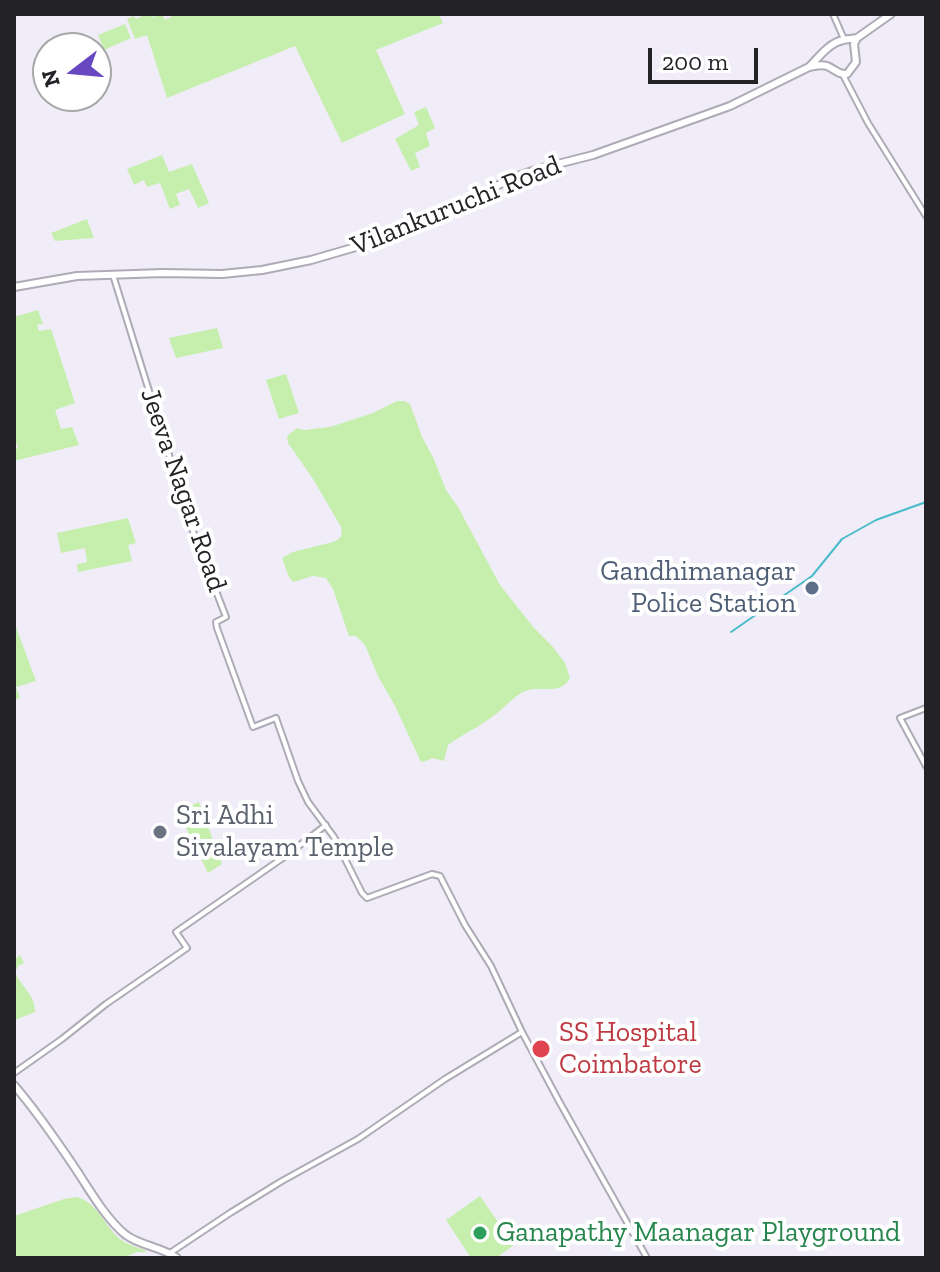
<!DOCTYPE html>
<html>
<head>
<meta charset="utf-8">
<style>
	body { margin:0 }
	#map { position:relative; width:940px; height:1272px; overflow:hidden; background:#f0edf9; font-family:"Zilla Slab",serif }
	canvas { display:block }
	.frame { position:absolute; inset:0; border:16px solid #232226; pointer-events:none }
	.north { position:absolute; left:32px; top:32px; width:80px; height:80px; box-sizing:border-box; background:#fff; border:2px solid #a7a7a8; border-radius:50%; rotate:254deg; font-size:22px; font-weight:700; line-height:32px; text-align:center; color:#232226 }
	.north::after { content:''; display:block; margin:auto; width:28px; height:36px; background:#6748c1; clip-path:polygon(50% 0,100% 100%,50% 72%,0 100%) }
	.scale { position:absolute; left:648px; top:48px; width:110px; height:36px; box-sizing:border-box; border:4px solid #232226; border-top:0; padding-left:10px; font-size:24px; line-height:28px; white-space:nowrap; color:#232226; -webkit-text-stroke:6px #fff; paint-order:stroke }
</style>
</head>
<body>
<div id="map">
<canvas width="940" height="1272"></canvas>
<div class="frame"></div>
<div class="north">N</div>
<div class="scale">200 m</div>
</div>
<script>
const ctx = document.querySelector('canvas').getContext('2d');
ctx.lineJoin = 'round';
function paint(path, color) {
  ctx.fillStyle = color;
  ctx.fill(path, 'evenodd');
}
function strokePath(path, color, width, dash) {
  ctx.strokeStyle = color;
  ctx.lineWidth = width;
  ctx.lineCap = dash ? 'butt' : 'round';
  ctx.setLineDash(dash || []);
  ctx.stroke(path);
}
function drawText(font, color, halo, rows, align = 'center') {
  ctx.font = font + ' "Zilla Slab",serif';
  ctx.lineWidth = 8;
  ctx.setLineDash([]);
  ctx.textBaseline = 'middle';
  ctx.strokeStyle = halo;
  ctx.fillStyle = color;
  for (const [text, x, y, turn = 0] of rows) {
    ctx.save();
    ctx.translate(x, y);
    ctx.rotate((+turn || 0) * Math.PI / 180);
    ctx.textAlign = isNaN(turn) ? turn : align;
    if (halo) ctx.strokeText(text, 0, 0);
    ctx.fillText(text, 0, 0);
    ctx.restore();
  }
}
paint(new Path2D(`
	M 147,14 L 150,14 L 152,17 L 162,14 L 165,20 L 176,14 L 439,14 L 443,23 L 376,50 L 405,114 L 342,143 L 295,46 L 167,98 L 147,35 L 135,39 L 127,19 L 134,16 L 136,19 Z
	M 125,24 L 131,38 L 104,50 L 98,35 Z
	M 426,107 L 435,128 L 426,133 L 430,146 L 415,153 L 420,167 L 411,171 L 395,139 L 419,125 L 414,112 Z
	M 162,155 L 169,172 L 192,164 L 209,203 L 198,208 L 189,189 L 176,194 L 180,205 L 170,209 L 160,183 L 147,187 L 144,180 L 134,185 L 127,169 Z
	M 87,219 L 94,238 L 55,241 L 51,233 Z
	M 38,310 L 43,324 L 37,325 L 39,331 L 51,329 L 75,403 L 55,410 L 61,429 L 72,427 L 79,445 L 14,461 L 14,450 L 18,448 L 14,437 L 14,317 Z
	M 217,328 L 223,348 L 176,358 L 169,338 Z
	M 286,374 L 299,413 L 279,419 L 266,380 Z
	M 397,401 L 404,401 L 410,404 L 422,437 L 433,457 L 446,490 L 458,507 L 500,585 L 534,628 L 553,647 L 565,663 L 570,678 C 561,696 541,685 525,691 C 514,696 505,707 496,714 C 481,726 463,734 448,745 L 444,761 L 432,758 L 426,761 L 421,762 L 395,706 L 378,676 L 365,645 L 356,636 L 349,636 L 333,589 L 326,578 L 313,576 L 293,582 L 289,577 L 282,558 L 293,552 L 333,542 C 341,539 343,535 341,527 L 313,479 L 288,443 L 287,436 L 297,428 L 304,430 L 330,427 L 373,413 Z
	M 128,518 L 136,543 L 128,545 L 132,561 L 78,572 L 77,564 L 87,562 L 85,548 L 61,553 L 57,533 Z
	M 14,627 L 16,627 L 36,681 L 16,687 L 20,698 L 14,700 Z
	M 199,802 L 222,864 L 208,873 L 178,811 Z
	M 20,955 L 24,963 L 18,966 L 15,973 C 22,987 35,995 35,1012 L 15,1020 L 14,960 Z
	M 480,1196 L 514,1245 L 496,1258 L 471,1258 L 446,1220 Z
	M 77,1197 C 100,1204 104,1228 123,1241 C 130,1246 139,1247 147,1251 L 146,1252 L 137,1252 L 123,1258 L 14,1258 L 14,1216 L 64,1199 Z`), '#c6efae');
strokePath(new Path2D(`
	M 731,632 L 812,576 L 842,539 L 876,520 L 926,502`), '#49bbc9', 2);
const minor = new Path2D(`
	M 833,14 L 844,39
	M 843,75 L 868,123 L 926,216
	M 113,275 L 191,526 L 226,617 L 216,622 L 217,628 L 253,727 L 276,718 L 298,781 L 308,802 L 334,837 L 362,893 L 367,898 L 432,874 L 440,876 L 465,925 L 491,966 L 522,1032 L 560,1103 L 647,1258
	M 926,708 L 900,718 L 926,766
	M 14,1073 L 62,1039 L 106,1004 L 187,948 L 176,932 L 287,855 L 326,825
	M 170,1253 L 230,1213 L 282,1181 L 358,1139 L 445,1079 L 522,1032`);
const major = new Path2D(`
	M 809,67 C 819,57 829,43 843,40 C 847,39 852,39 857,38
	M 14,287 L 77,276 L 163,273 L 222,274 L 262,270 L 311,260 L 373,242 L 407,229 L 515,177 L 538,169 L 593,155 L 730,106 L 809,67 C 815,66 821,64 827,66 C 835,69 838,75 847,74 L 856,62 L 854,44 L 857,38 L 891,14
	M 14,1085 C 37,1112 57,1141 77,1171 C 90,1191 107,1220 126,1235 C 141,1246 162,1247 177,1258`);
strokePath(minor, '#aeabb6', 8);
strokePath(major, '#aeabb6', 10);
strokePath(minor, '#fff', 4);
strokePath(major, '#fff', 6);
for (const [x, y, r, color] of [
	[812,588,8,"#5c6f8a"],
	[160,832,8,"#6b7280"],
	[541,1049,10,"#e0444e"],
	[480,1233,8,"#2e9e5b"]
]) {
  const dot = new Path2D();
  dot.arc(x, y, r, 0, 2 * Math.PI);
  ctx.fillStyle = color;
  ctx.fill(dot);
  strokePath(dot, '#fff', 3);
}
drawText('28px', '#232226', '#fff', [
	["Vilankuruchi Road",456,206,-22],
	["Jeeva Nagar Road",183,490,71]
]);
drawText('28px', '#4e5e75', '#fff', [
	["Gandhimanagar",796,572],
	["Police Station",796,604]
], 'right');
drawText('28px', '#5b616d', '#fff', [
	["Sri Adhi",176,816],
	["Sivalayam Temple",176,848]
], 'left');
drawText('28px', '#be3a42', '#fff', [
	["SS Hospital",559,1033],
	["Coimbatore",559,1065]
], 'left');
drawText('28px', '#27864d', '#fff', [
	["Ganapathy Maanagar Playground",496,1233]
], 'left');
</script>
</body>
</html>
